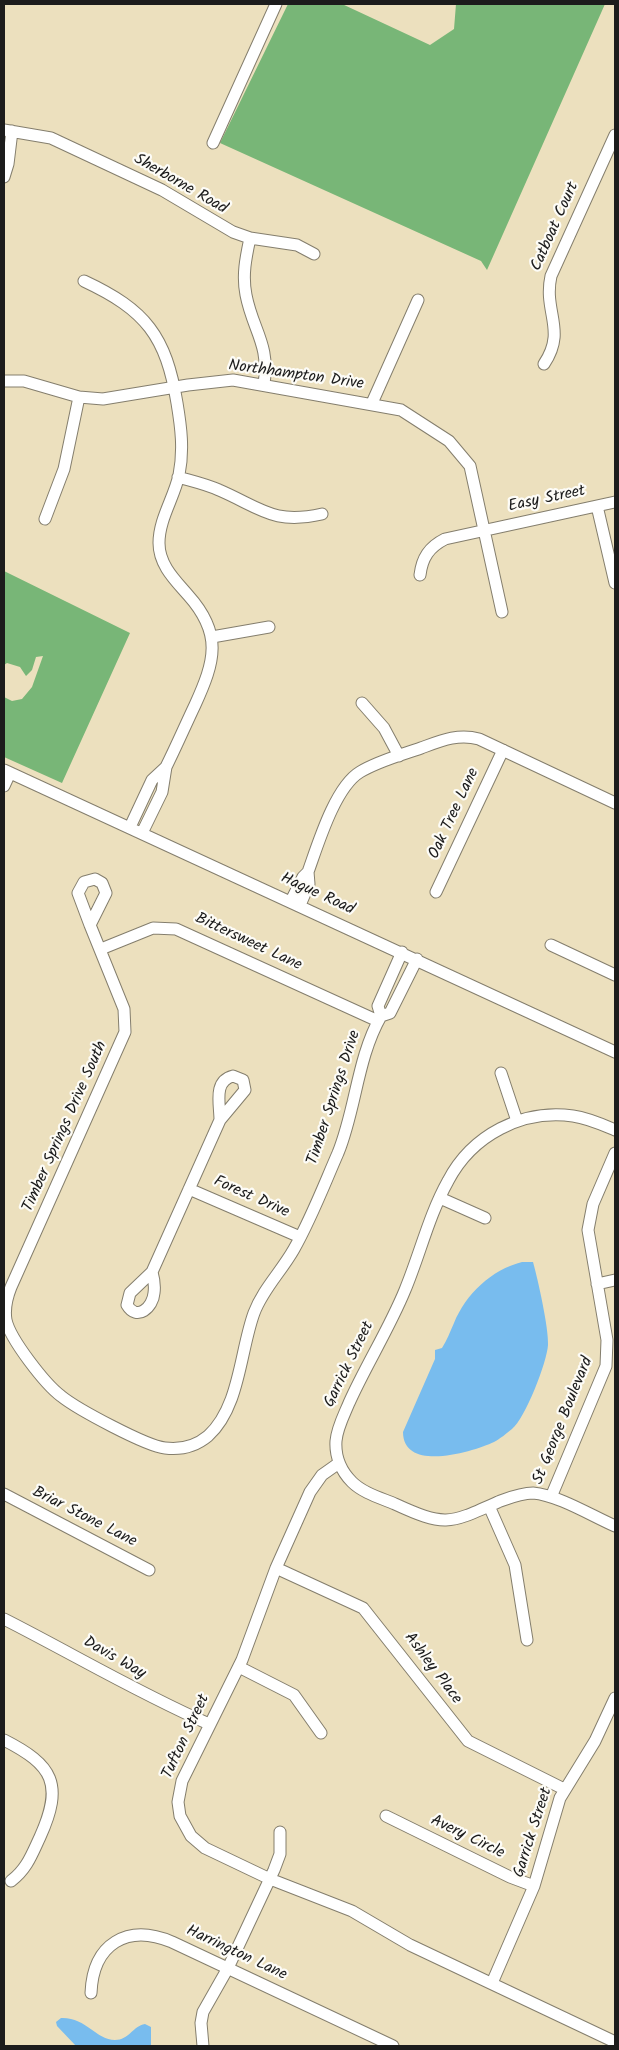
<!DOCTYPE html>
<html>
<head>
<meta charset="utf-8">
<style>
	body { margin:0 }
	#map { position:relative; width:619px; height:2050px; overflow:hidden; background:#ece0be; font-family:Kalam,sans-serif }
	canvas { display:block }
	.frame { position:absolute; inset:0; border:5px solid #1c1c1c; pointer-events:none }
</style>
</head>
<body>
<div id="map">
<canvas width="619" height="2050"></canvas>
<div class="frame"></div>
</div>
<script>
const ctx = document.querySelector('canvas').getContext('2d');
ctx.lineJoin = 'round';
function paint(path, color) {
  ctx.fillStyle = color;
  ctx.fill(path, 'evenodd');
}
function strokePath(path, color, width, dash) {
  ctx.strokeStyle = color;
  ctx.lineWidth = width;
  ctx.lineCap = dash ? 'butt' : 'round';
  ctx.setLineDash(dash || []);
  ctx.stroke(path);
}
function drawText(font, color, halo, rows, align = 'center') {
  ctx.font = font + ' Kalam,sans-serif';
  ctx.lineWidth = 4.5;
  ctx.setLineDash([]);
  ctx.textBaseline = 'middle';
  ctx.strokeStyle = halo;
  ctx.fillStyle = color;
  for (const [text, x, y, turn = 0] of rows) {
    ctx.save();
    ctx.translate(x, y);
    ctx.rotate((+turn || 0) * Math.PI / 180);
    ctx.textAlign = isNaN(turn) ? turn : align;
    if (halo) ctx.strokeText(text, 0, 0);
    ctx.fillText(text, 0, 0);
    ctx.restore();
  }
}
paint(new Path2D(`
	M 288,4 L 342,4 L 430,45 L 454,29 L 456,4 L 605,4 L 487,270 L 481,261 L 220,143 Z
	M 4,571 L 130,633 L 62,783 L 4,757 L 4,697 L 12,701 L 22,699 L 32,687 L 43,656 L 36,657 L 32,670 L 26,676 L 20,667 L 7,663 L 4,665 Z`), '#78b677');
paint(new Path2D(`
	M 522,1262 L 533,1262 C 538,1280 549,1329 548,1345 C 547,1362 525,1419 512,1429 C 507,1433 500,1439 494,1442 C 473,1452 403,1473 403,1432 L 435,1359 L 435,1350 L 442,1348 C 447,1340 450,1332 454,1323 C 466,1294 491,1270 522,1262 Z
	M 61,2018 C 86,2017 96,2040 115,2040 C 129,2040 133,2026 145,2024 L 151,2027 L 151,2046 L 76,2046 L 57,2026 L 56,2022 Z`), '#78bcee');
const minor = new Path2D(`
	M 4,130 L 51,138 L 162,190 L 233,232 L 250,238 L 297,245 L 314,254
	M 213,143 L 276,4
	M 4,177 L 8,164 L 12,131
	M 250,238 C 246,257 242,275 246,295 C 253,331 270,344 264,384
	M 84,281 C 146,310 166,336 177,403 C 181,427 184,450 179,475 C 174,498 159,519 159,543 C 159,565 175,580 188,595 C 223,634 215,661 195,705 C 185,726 176,747 166,767
	M 544,364 C 567,330 543,312 551,276 L 615,135
	M 4,381 L 24,381 L 79,397 L 103,399 L 188,385 L 233,380 L 401,410 L 449,441 L 470,466 L 502,612
	M 372,403 L 418,300
	M 178,477 C 192,481 206,484 219,490 C 261,508 273,525 322,514
	M 597,506 L 615,583
	M 45,519 L 64,469 L 79,397
	M 420,575 C 422,558 429,547 445,539 L 615,502
	M 212,637 L 269,627
	M 362,703 L 384,728 L 399,756
	M 4,770 L 615,1052
	M 4,786 L 10,773
	M 130,827 L 152,780 L 166,767 L 162,792 L 142,833
	M 308,872 C 318,844 335,787 360,772 C 378,761 401,755 421,748 C 440,741 458,733 479,739 L 615,803
	M 95,879 L 102,883 L 106,893 L 90,925 L 78,893 L 84,882 Z
	M 436,892 L 503,750
	M 291,901 L 303,877 L 308,872 L 309,884 L 300,905
	M 90,925 L 124,1009 L 125,1032 L 11,1287 C 7,1297 4,1308 6,1320 C 10,1339 45,1384 61,1396 C 77,1409 146,1446 165,1448 C 181,1450 196,1446 208,1436 C 240,1407 240,1351 254,1313 C 263,1289 281,1272 294,1249 C 311,1219 324,1185 338,1153 C 356,1109 357,1058 381,1016
	M 551,945 L 615,975
	M 101,949 L 153,928 L 176,929 L 378,1021
	M 402,952 L 378,1006 L 381,1016 L 390,1013 L 417,959
	M 501,1073 L 517,1121
	M 233,1076 L 243,1080 L 245,1090 L 220,1120 C 220,1104 213,1081 233,1076 Z
	M 615,1130 C 601,1124 588,1118 573,1116 C 522,1109 472,1135 448,1181 C 429,1215 420,1254 405,1290 C 389,1329 366,1365 349,1403 C 344,1415 337,1428 336,1441 C 335,1456 341,1471 352,1482 C 363,1493 381,1498 395,1504 C 445,1527 449,1524 498,1502 C 509,1498 520,1493 533,1493 C 558,1495 592,1516 615,1526
	M 189,1189 L 300,1237
	M 440,1198 L 485,1218
	M 152,1272 L 220,1120
	M 152,1272 C 154,1279 155,1286 154,1293 C 153,1307 137,1322 127,1305 L 130,1293 Z
	M 597,1284 L 615,1280
	M 339,1463 L 322,1475 L 310,1492 L 276,1568 L 242,1660 L 182,1781 L 178,1802 L 180,1816 L 191,1836 L 205,1848 L 270,1879 L 352,1911 L 410,1945 L 615,2042
	M 4,1494 L 149,1570
	M 551,1497 L 606,1366 L 607,1340 L 588,1230 L 593,1204 L 615,1153
	M 489,1506 L 515,1565 L 527,1640
	M 276,1568 L 363,1608 L 468,1741 L 564,1789
	M 4,1619 C 73,1654 138,1693 209,1724
	M 239,1667 L 294,1695 L 321,1733
	M 4,1740 C 53,1765 64,1784 40,1837 C 32,1854 27,1869 11,1881
	M 386,1816 L 510,1877 L 534,1886
	M 492,1983 L 534,1886 L 560,1798 L 595,1741 L 615,1698
	M 91,1993 C 93,1944 127,1923 172,1942 L 393,2046
	M 203,2046 L 201,2023 L 203,2012 L 228,1968 L 274,1870 L 280,1854 L 280,1832`);
strokePath(minor, '#847e6d', 13);
strokePath(minor, '#fff', 11);
drawText('16px', '#1c1c1c', '#fdfcf7', [
	["Sherborne Road",180,185,30],
	["Catboat Court",556,227,-66],
	["Northhampton Drive",296,376,8],
	["Easy Street",547,500,-12],
	["Oak Tree Lane",455,814,-65],
	["Hague Road",317,895,25],
	["Bittersweet Lane",248,943,25],
	["Timber Springs Drive",335,1098,-72],
	["Timber Springs Drive South",66,1127,-66],
	["Forest Drive",251,1198,24],
	["Garrick Street",350,1365,-64],
	["St George Boulevard",564,1421,-68],
	["Briar Stone Lane",84,1518,27],
	["Davis Way",114,1659,30],
	["Ashley Place",432,1669,53],
	["Tufton Street",187,1737,-65],
	["Garrick Street",534,1833,-72],
	["Avery Circle",467,1838,26],
	["Harrington Lane",236,1954,25]
]);
</script>
</body>
</html>
